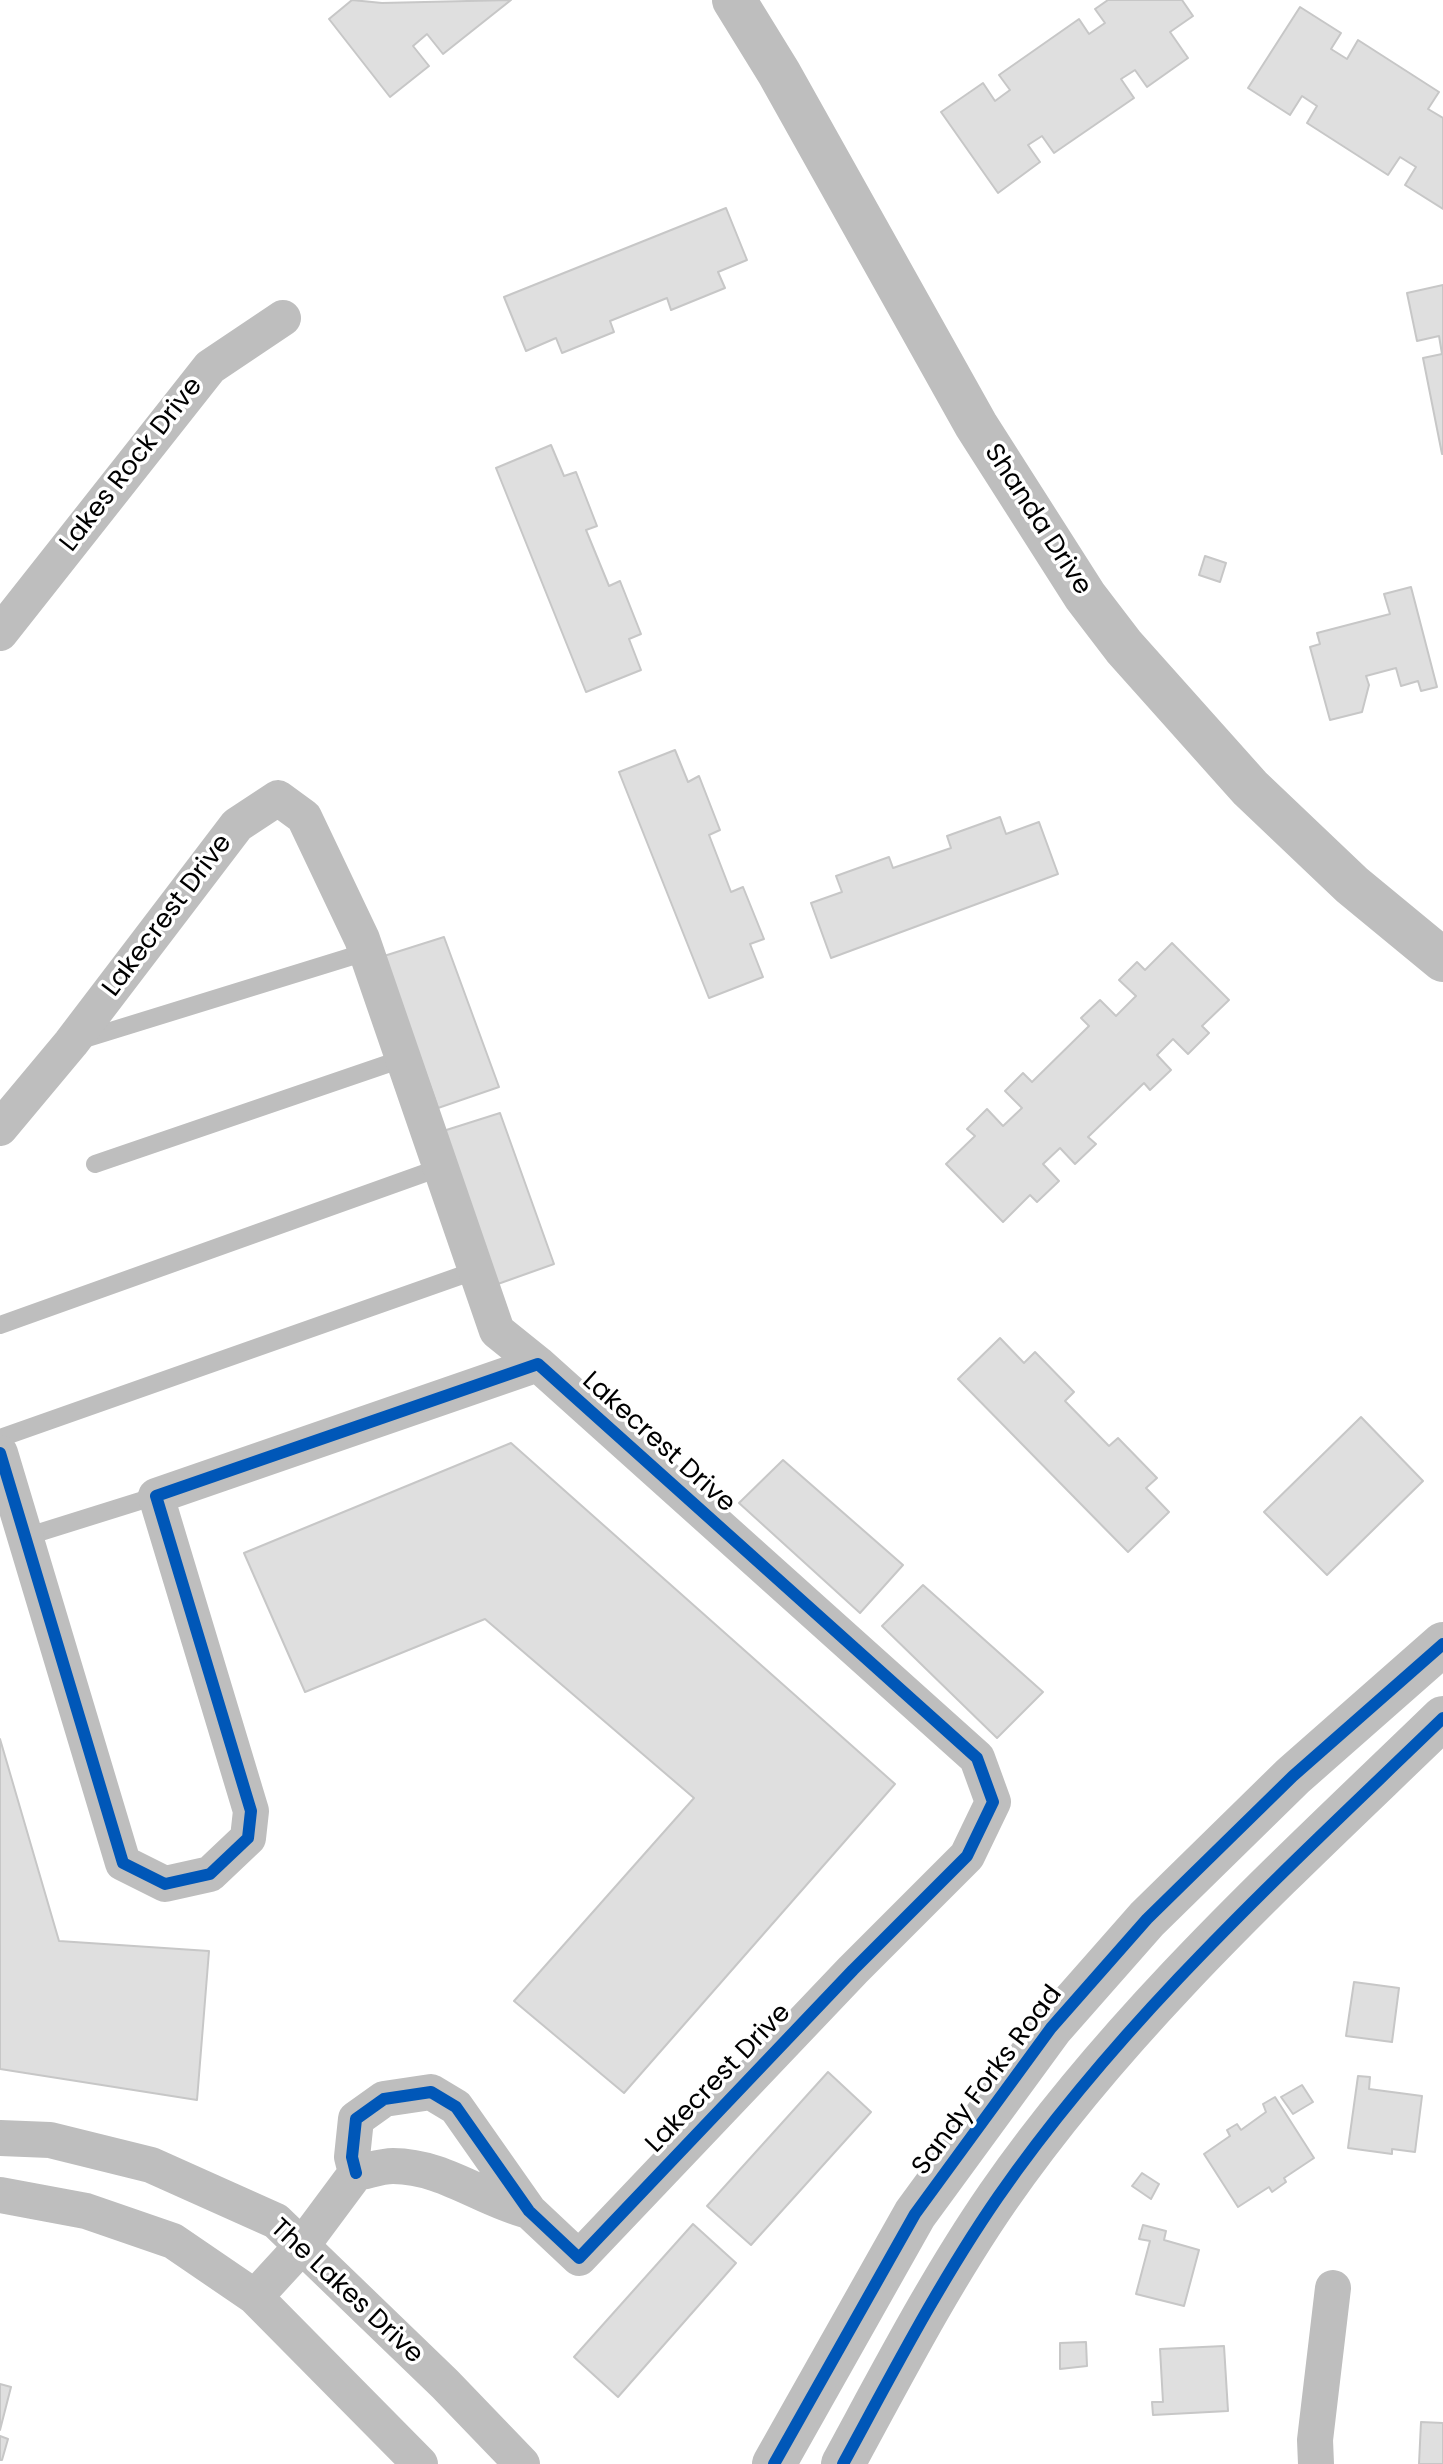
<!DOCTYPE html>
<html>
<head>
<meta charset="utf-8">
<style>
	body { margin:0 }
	canvas { display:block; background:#fff }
</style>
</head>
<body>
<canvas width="1443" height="2464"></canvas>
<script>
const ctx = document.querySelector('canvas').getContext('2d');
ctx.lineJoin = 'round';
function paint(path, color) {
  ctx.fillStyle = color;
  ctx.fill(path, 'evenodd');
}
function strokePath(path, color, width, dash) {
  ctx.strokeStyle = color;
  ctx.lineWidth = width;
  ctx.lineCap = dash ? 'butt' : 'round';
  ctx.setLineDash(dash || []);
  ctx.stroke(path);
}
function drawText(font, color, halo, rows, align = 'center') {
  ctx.font = font + ' Poppins,sans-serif';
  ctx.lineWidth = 7;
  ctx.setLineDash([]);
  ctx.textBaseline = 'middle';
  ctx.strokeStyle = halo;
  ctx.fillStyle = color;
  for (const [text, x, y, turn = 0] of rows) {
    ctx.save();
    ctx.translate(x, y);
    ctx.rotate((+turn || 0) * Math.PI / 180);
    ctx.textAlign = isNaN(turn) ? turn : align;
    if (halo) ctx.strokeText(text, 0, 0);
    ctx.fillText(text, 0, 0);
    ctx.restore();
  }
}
const building = new Path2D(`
	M 352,0 L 382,3 L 511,0 L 443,54 L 427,34 L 413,46 L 429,66 L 390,97 L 329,19 Z
	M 1108,0 L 1182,0 L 1193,16 L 1170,32 L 1188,58 L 1147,87 L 1135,70 L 1121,79 L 1134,98 L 1054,153 L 1042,136 L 1028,145 L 1040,162 L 998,193 L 941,112 L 983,83 L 995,101 L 1010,90 L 999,75 L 1079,19 L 1089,34 L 1105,23 L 1095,9 Z
	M 1300,7 L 1341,33 L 1331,49 L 1347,59 L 1358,40 L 1439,92 L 1428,109 L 1443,118 L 1443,209 L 1405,185 L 1416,167 L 1400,157 L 1388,175 L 1307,123 L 1317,106 L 1302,96 L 1290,115 L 1248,88 Z
	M 726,208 L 747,260 L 718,272 L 725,288 L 671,310 L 667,298 L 610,321 L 614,332 L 562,353 L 556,338 L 526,351 L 504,297 Z
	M 1443,285 L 1443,454 L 1442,454 L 1423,358 L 1442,354 L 1439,336 L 1417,341 L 1407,293 Z
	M 551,445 L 564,476 L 576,472 L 597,526 L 586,530 L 609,586 L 620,581 L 641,634 L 629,639 L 641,670 L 586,692 L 496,468 Z
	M 1205,556 L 1226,563 L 1220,582 L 1199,575 Z
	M 1411,587 L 1437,687 L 1421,691 L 1418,681 L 1401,686 L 1396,668 L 1366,676 L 1369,685 L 1362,712 L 1330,720 L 1310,647 L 1320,644 L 1317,633 L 1390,614 L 1384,594 Z
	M 675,750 L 688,782 L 699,776 L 720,830 L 709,835 L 731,892 L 743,887 L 764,939 L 750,944 L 763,977 L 709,998 L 619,772 Z
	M 1000,817 L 1006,834 L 1039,822 L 1058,874 L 831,958 L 811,903 L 842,892 L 836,876 L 889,857 L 893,868 L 951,848 L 947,836 Z
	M 444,937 L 499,1087 L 438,1108 L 384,956 Z
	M 1172,943 L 1229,1000 L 1202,1026 L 1209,1033 L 1188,1054 L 1173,1039 L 1157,1055 L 1171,1070 L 1150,1090 L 1144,1083 L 1088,1137 L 1096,1144 L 1075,1164 L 1060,1148 L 1043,1164 L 1059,1181 L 1037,1202 L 1030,1195 L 1003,1222 L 946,1164 L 975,1136 L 967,1129 L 987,1109 L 1003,1126 L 1022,1108 L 1005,1091 L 1023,1073 L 1032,1082 L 1089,1026 L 1081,1018 L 1100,1000 L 1116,1016 L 1136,996 L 1119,980 L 1137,962 L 1145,970 Z
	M 500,1113 L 554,1264 L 495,1285 L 440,1132 Z
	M 1000,1338 L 1024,1363 L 1035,1352 L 1074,1392 L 1065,1401 L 1109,1446 L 1118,1438 L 1157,1478 L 1146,1488 L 1169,1512 L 1128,1552 L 958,1379 Z
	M 1361,1417 L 1423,1481 L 1327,1575 L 1264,1512 Z
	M 511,1443 L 895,1784 L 624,2093 L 514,2001 L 694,1798 L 485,1619 L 305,1692 L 244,1553 Z
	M 783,1460 L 903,1565 L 860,1613 L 739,1503 Z
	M 923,1585 L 1043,1692 L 997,1738 L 882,1626 Z
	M 0,1739 L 59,1941 L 209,1951 L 197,2100 L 0,2069 Z
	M 1354,1982 L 1399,1988 L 1392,2042 L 1346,2036 Z
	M 828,2072 L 871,2112 L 751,2245 L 707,2206 Z
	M 1358,2076 L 1370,2077 L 1369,2089 L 1422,2096 L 1415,2152 L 1392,2149 L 1392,2154 L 1348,2148 Z
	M 1302,2085 L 1313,2102 L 1293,2114 L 1281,2097 Z
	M 1275,2097 L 1314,2158 L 1284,2178 L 1286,2182 L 1272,2192 L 1269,2187 L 1238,2207 L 1204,2154 L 1230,2136 L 1227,2130 L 1237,2124 L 1241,2130 L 1266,2112 L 1263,2104 Z
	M 1142,2173 L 1159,2184 L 1151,2199 L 1132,2186 Z
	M 693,2224 L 736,2263 L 618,2397 L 574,2357 Z
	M 1143,2225 L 1166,2231 L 1164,2240 L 1199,2250 L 1184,2306 L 1136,2294 L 1150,2241 L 1139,2239 Z
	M 1086,2342 L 1087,2366 L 1060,2369 L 1060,2343 Z
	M 1224,2346 L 1228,2411 L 1153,2415 L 1152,2402 L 1163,2402 L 1160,2349 Z
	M 0,2384 L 11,2387 L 0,2430 Z
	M 1421,2422 L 1443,2423 L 1443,2464 L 1419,2464 Z
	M 0,2436 L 8,2439 L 2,2460 L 0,2460 Z`);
paint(building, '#dfdfdf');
strokePath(building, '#c7c7c7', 2);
strokePath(new Path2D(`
	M 78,1041 L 366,952
	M 95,1164 L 402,1059
	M 0,1325 L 439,1168
	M 0,1438 L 474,1271
	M 25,1537 L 156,1496`), '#bebebe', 18);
strokePath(new Path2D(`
	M 0,633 L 210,367 L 283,318
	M 0,1128 L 71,1043 L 237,825 L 278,798 L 304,817 L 362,939 L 497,1331 L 538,1364
	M 0,1453 L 123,1863 L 165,1884 L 210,1874 L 248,1838 L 251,1811 L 156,1496 L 538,1364 L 977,1758 L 993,1802 L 967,1856 L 853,1970 L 579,2258 L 529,2211 L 456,2107 L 431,2092 L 384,2099 L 356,2119 L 352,2157 L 356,2173
	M 0,2138 L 50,2140 L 151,2165 L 276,2221 L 445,2384 L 522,2464
	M 0,2195 L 86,2211 L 173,2241 L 255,2297 L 420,2464
	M 255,2297 L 301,2247 L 356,2173 C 368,2171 381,2166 393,2166 C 443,2166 482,2199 529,2211
	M 1316,2464 L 1315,2440 L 1333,2288`), '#bebebe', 36);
strokePath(new Path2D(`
	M 734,0 L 779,73 L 976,425 L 1085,596 L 1124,647 L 1250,788 L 1352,885 L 1443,960
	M 774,2464 L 915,2214 L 1051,2028 L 1147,1919 L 1293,1776 L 1443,1644
	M 843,2464 C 892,2374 940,2281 998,2197 C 1123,2017 1287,1869 1443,1718`), '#bebebe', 44);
strokePath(new Path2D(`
	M 0,1453 L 123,1863 L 165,1884 L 210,1874 L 248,1838 L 251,1811 L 156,1496 L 538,1364 L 977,1758 L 993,1802 L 967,1856 L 853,1970 L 579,2258 L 529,2211 L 456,2107 L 431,2092 L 384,2099 L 356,2119 L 352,2157 L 356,2173
	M 774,2464 L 915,2214 L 1051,2028 L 1147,1919 L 1293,1776 L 1443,1644
	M 843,2464 C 892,2374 940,2281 998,2197 C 1123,2017 1287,1869 1443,1718`), '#0057b8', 12);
drawText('26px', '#000', '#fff', [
	["Lakes Rock Drive",132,465,-52],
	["Shanda Drive",1037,520,57],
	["Lakecrest Drive",168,916,-53],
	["Lakecrest Drive",658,1443,42],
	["Lakecrest Drive",719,2079,-46],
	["Sandy Forks Road",988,2081,-53],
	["The Lakes Drive",346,2292,43]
]);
</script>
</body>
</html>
